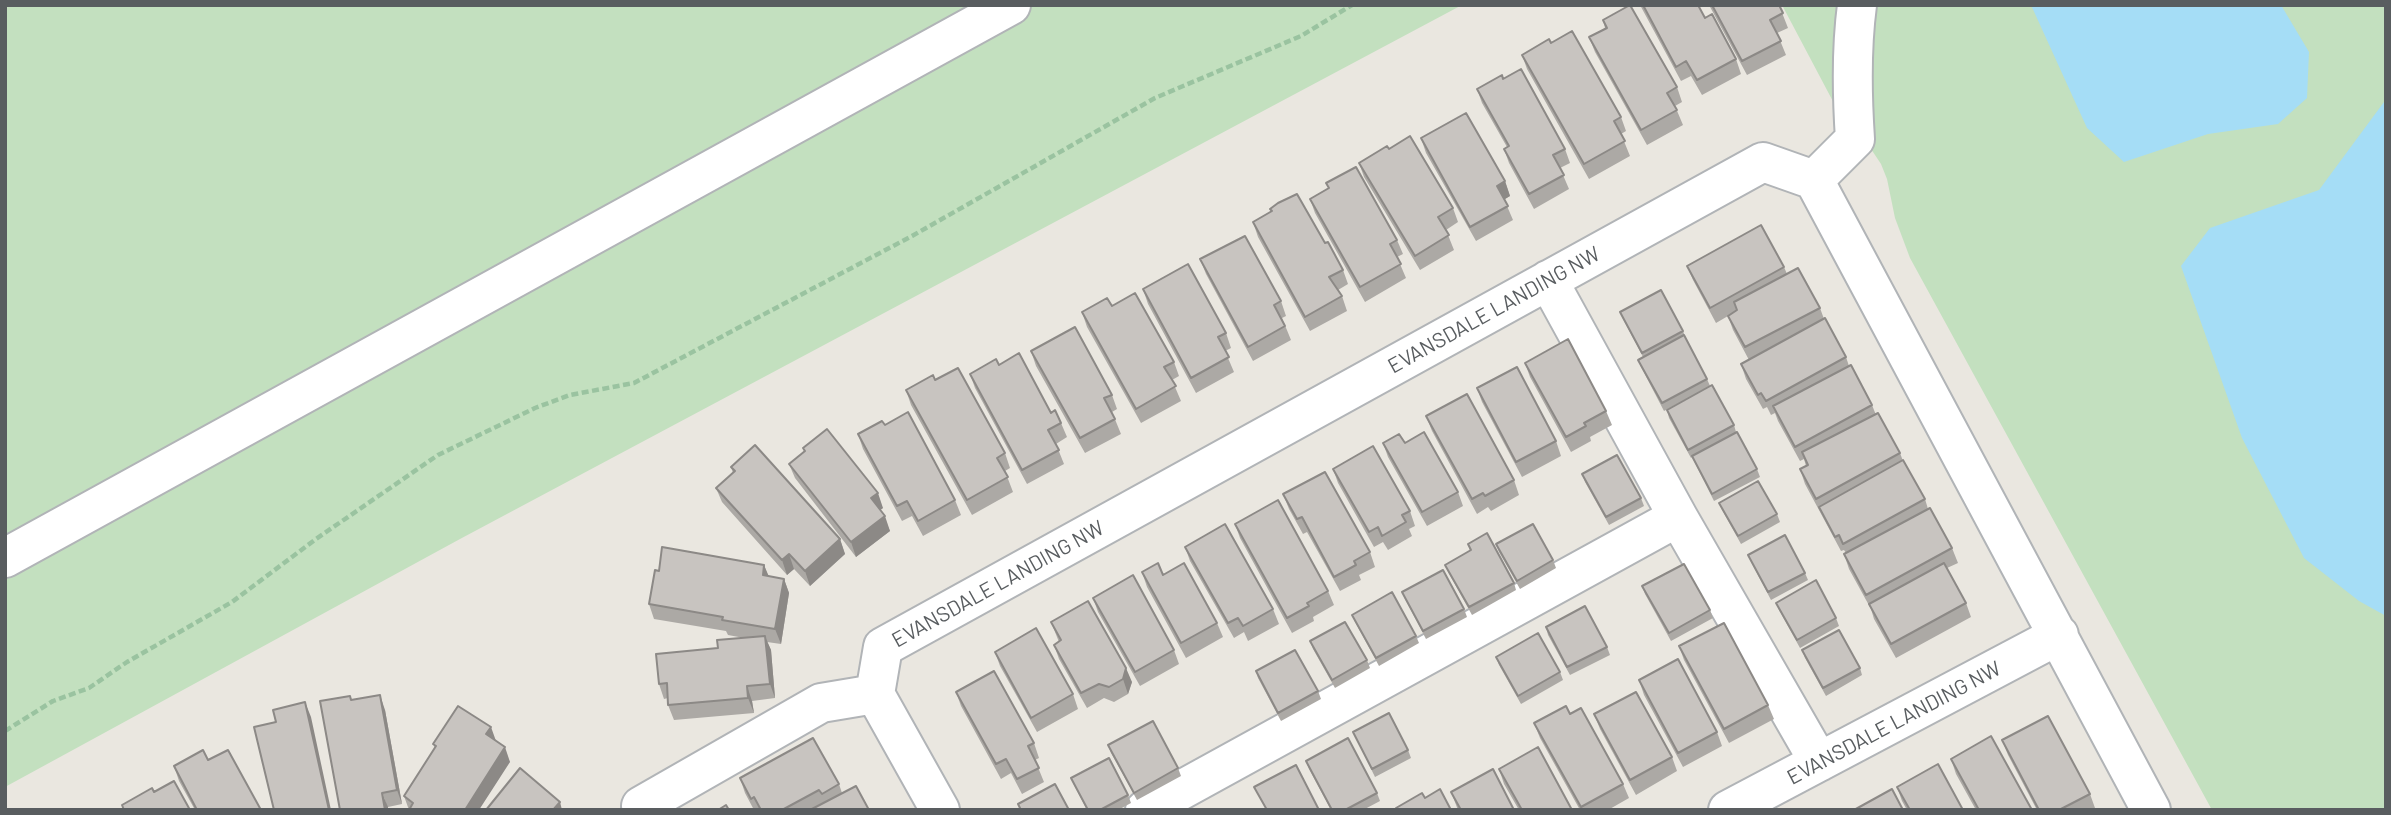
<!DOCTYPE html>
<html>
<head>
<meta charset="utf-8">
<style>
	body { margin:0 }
	#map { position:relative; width:2391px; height:815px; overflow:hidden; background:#eae7e0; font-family:Barlow,sans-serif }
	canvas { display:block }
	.frame { position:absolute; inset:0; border:7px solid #595d60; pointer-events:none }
</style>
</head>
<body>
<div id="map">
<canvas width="2391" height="815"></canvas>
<div class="frame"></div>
</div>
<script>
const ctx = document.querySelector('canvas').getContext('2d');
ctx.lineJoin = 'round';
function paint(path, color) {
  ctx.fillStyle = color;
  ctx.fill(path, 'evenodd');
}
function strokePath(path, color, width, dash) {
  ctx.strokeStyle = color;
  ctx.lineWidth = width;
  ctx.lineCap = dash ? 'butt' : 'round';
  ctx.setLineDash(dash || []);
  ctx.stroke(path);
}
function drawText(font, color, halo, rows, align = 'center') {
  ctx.font = font + ' Barlow,sans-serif';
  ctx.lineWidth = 5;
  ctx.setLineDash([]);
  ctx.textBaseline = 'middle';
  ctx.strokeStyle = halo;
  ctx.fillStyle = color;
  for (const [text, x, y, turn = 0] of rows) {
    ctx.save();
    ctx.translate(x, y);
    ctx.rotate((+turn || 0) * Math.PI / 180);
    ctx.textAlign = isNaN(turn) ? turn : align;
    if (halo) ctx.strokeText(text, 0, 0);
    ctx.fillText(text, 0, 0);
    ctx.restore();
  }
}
paint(new Path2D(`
	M 5,5 L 1462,5 L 460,539 L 5,787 Z
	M 1782,5 L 2386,5 L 2386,810 L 2212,810 L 1910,258 L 1895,218 L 1887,179 L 1881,164 L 1871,149 L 1846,126 Z`), '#c3e0bf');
paint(new Path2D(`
	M 2031,5 L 2281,5 L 2309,52 L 2307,98 L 2278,124 L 2208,134 L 2124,162 L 2087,128 Z
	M 2386,80 L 2386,616 L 2359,601 L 2304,558 L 2242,438 L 2181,266 L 2210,228 L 2319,190 L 2384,102 Z`), '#a5ddf6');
const minor = new Path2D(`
	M 1814,180 L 1855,139 C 1852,94 1851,50 1857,5
	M 1548,280 L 1678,517 L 1819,762
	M 5,558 L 1011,5
	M 643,810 L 641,806 L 821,703 L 875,694
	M 940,810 L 875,694 L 883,647 L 1763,162 L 1814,180 L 2151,810
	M 1145,810 L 1678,517
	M 1728,810 L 2059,635`);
strokePath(minor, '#b1b4b7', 42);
strokePath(new Path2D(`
	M 5,731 L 53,701 L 89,688 L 127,662 L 232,602 L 316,539 L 438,455 L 535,408 L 570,395 L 634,383 L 912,236 L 1155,98 L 1301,36 L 1352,5`), '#9ac3a0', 4.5, [7, 3.5]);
strokePath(minor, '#fff', 38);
paint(new Path2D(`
	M 1640,5 L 1698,5 L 1705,18 L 1736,59 L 1741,74 L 1702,95 L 1691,76 L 1681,81 Z
	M 1709,5 L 1779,5 L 1788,28 L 1777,33 L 1786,55 L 1747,75 Z
	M 1603,20 L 1677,87 L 1682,102 L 1675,106 L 1683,125 L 1647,145 L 1595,52 L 1589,37 L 1605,28 Z
	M 1551,43 L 1621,117 L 1626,131 L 1621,134 L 1630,156 L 1589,179 L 1527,69 L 1522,55 Z
	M 1503,79 L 1565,149 L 1570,163 L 1560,168 L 1569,189 L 1534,209 L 1509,163 L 1504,149 L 1507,147 L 1482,103 L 1477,89 Z
	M 1421,138 L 1505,181 L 1510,196 L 1504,199 L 1513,220 L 1476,241 L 1426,153 Z
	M 1389,149 L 1453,208 L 1458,222 L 1446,230 L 1454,250 L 1420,270 L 1364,177 L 1359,163 Z
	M 1326,183 L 1397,240 L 1403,254 L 1397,257 L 1406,278 L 1365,302 L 1315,213 L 1310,199 L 1328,188 Z
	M 1270,209 L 1325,243 L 1343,270 L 1348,284 L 1338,290 L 1342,296 L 1347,311 L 1310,331 L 1258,237 L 1253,222 L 1271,212 Z
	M 1200,259 L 1281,301 L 1286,316 L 1282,318 L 1291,340 L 1253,361 L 1206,274 Z
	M 1687,266 L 1784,267 L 1787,274 L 1820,308 L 1824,319 L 1846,357 L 1849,366 L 1872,405 L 1876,415 L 1900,453 L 1903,461 L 1925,499 L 1928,509 L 1952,548 L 1958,563 L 1947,568 L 1966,603 L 1971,617 L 1896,658 L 1874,619 L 1871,609 L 1849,569 L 1844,554 L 1846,553 L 1844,550 L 1841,551 L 1805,484 L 1800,469 L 1806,466 L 1804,459 L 1800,461 L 1778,421 L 1775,413 L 1771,415 L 1767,407 L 1763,409 L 1746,379 L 1741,364 L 1749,360 L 1733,330 L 1728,316 L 1716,323 L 1693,280 Z
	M 1143,289 L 1226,333 L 1231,348 L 1225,351 L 1234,372 L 1196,393 L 1148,304 Z
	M 1112,306 L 1174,362 L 1179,376 L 1172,380 L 1181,401 L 1141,423 L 1087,327 L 1082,312 Z
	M 1620,312 L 1683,331 L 1686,339 L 1707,379 L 1710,386 L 1734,425 L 1736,432 L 1757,469 L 1760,477 L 1714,501 L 1692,457 L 1691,458 L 1669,418 L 1667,410 L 1694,395 L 1664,411 L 1641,367 L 1638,360 L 1643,357 L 1623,319 Z
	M 1031,351 L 1112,395 L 1117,409 L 1112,412 L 1121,434 L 1085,453 L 1036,366 Z
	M 1525,363 L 1606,411 L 1612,425 L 1590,437 L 1591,441 L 1571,452 L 1530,377 Z
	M 970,374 L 1051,413 L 1061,423 L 1067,437 L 1056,444 L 1064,464 L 1027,484 L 975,388 Z
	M 935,380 L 1005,453 L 1010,468 L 1005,471 L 1013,492 L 972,515 L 911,405 L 906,390 Z
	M 1477,388 L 1556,441 L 1561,456 L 1522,477 L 1482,402 Z
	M 1426,416 L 1514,480 L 1519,495 L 1491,511 L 1488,507 L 1477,514 L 1432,431 Z
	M 885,425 L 955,500 L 961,515 L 923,536 L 912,516 L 902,521 L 863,449 L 858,434 Z
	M 1383,443 L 1458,492 L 1463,506 L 1427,526 L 1388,457 Z
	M 803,448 L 883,508 L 880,510 L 890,531 L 856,557 L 795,478 L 789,464 L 804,452 Z
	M 731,467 L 840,539 L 845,554 L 810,586 L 794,569 L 787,575 L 722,502 L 716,488 L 733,473 Z
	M 1333,469 L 1410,511 L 1415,526 L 1409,529 L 1412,536 L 1388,550 L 1383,542 L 1374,547 L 1338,483 Z
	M 1582,474 L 1641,498 L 1644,506 L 1609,525 L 1585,482 Z
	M 1283,494 L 1370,552 L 1375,567 L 1359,575 L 1361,580 L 1340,591 L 1307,532 L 1303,534 L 1289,509 Z
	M 1719,503 L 1777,514 L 1780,522 L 1741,544 L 1722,510 Z
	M 1235,524 L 1328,591 L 1334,605 L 1313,617 L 1314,621 L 1292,633 L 1240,538 Z
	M 1468,544 L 1514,583 L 1516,590 L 1472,615 L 1448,572 L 1445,565 L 1470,551 Z
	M 1496,544 L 1553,560 L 1556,568 L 1520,589 L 1499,552 Z
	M 1185,547 L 1273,609 L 1279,624 L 1248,641 L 1244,632 L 1234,638 L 1190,561 Z
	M 1748,555 L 1805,573 L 1808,580 L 1771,600 L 1751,562 Z
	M 764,565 L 768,576 L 784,579 L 789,593 L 781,644 L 767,642 L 771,650 L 775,698 L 752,701 L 754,713 L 674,720 L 668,705 L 668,698 L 664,699 L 659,684 L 718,648 L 744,638 L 728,635 L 726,631 L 654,619 L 649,604 L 659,571 Z
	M 1142,572 L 1217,623 L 1223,637 L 1186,658 L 1147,587 Z
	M 1642,586 L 1710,610 L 1713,618 L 1671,641 L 1645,594 Z
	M 1402,592 L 1464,609 L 1467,617 L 1426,639 L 1405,599 Z
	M 1093,598 L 1174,650 L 1179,664 L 1140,686 L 1098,612 Z
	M 1776,603 L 1836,618 L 1839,626 L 1800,648 L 1779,610 Z
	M 1352,615 L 1416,636 L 1419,643 L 1379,666 L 1355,622 Z
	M 1051,622 L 1132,682 L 1128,694 L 1114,702 L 1104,698 L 1087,708 L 1059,659 L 1054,645 L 1059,642 Z
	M 1546,627 L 1607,647 L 1610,655 L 1570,675 L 1548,635 Z
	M 1310,641 L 1367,660 L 1370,668 L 1335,688 L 1313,649 Z
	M 1679,646 L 1768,705 L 1774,719 L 1729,743 L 1684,660 Z
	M 1802,650 L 1860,668 L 1862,675 L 1826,696 L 1805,658 Z
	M 995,652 L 1073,694 L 1078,709 L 1037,732 L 1000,666 Z
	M 1496,657 L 1560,672 L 1563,680 L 1521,704 L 1499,665 Z
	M 1256,671 L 1318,691 L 1321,699 L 1281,721 L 1258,678 Z
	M 1639,680 L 1717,732 L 1722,746 L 1683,767 L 1644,695 Z
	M 956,692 L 1034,743 L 1039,758 L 1035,760 L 1044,782 L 1022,794 L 1011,773 L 1001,779 L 961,706 Z
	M 352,700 L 385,710 L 402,804 L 388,807 L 388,810 Z
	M 1594,714 L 1672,757 L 1677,771 L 1636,795 L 1600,729 Z
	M 1534,723 L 1623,784 L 1629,798 L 1608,810 L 1580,810 L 1540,738 Z
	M 1353,732 L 1408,750 L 1411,758 L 1375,777 Z
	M 2002,740 L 2090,794 L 2095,808 L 2092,810 L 2037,810 L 2008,755 Z
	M 496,741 L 510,762 L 409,810 L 404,796 L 435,748 L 433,744 Z
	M 1108,745 L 1178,768 L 1181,776 L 1137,800 L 1111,753 Z
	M 1951,759 L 2032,810 L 1976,810 L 1956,774 Z
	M 208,760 L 261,810 L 195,810 L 179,781 L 174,766 Z
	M 1306,761 L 1377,793 L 1380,801 L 1363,810 L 1331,810 L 1309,769 Z
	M 1499,769 L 1572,810 L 1519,810 L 1504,784 Z
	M 740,778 L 839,784 L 842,793 L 869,810 L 754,810 L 745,793 Z
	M 1071,778 L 1128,795 L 1131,803 L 1118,810 L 1087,810 L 1074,785 Z
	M 1897,787 L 1963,810 L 1907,810 L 1902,801 Z
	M 1451,792 L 1514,810 L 1458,810 Z`), '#aca9a5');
paint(new Path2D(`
	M 1505,181 L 1510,196 L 1502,201 L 1497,186 Z
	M 878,493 L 883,508 L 876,513 L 871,498 Z
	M 885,516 L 890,531 L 856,557 L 851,542 Z
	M 840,539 L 845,554 L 810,586 L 805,571 Z
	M 789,554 L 794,569 L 787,575 L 782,560 Z
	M 764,565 L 770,579 L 763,575 Z
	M 784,579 L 789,593 L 781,644 L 775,629 Z
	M 765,636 L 771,650 L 775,698 L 770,684 Z
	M 1126,668 L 1132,682 L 1128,694 L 1123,679 Z
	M 747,686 L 752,701 L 754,713 L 748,698 Z
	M 380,695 L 385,710 L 402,804 L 397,790 Z
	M 305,702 L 311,717 L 331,810 L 329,810 Z
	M 491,727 L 496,741 L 486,734 Z
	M 505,747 L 510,762 L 479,810 L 465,810 Z
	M 382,793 L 388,807 L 388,810 L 385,810 Z
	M 560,802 L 562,810 L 553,810 Z`), '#8c8986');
const building = new Path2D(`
	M 1630,5 L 1677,87 L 1667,93 L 1677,110 L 1641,130 L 1589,37 L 1607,28 L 1603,20 Z
	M 1643,5 L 1698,5 L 1705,18 L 1712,14 L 1736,59 L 1697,80 L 1686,61 L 1676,67 Z
	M 1712,5 L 1779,5 L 1783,13 L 1770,20 L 1781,41 L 1742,61 Z
	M 1572,31 L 1621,117 L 1614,121 L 1625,141 L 1584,164 L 1522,55 L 1549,39 L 1551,43 Z
	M 1521,69 L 1565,149 L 1553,155 L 1564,175 L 1529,194 L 1504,149 L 1509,146 L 1477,89 L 1502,75 L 1503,79 Z
	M 1466,113 L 1505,181 L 1497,186 L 1508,206 L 1470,227 L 1421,138 Z
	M 1410,136 L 1453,208 L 1438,217 L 1449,235 L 1415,256 L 1359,163 L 1387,146 L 1389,149 Z
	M 1356,167 L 1397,240 L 1390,244 L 1401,264 L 1360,287 L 1310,199 L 1329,188 L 1326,183 Z
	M 1297,194 L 1325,243 L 1328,242 L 1343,270 L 1329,277 L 1342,296 L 1305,317 L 1253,222 L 1272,211 L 1270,209 L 1278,203 Z
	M 1761,225 L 1784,267 L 1710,308 L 1687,266 Z
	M 1245,236 L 1281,301 L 1274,305 L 1285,326 L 1248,347 L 1200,259 Z
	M 1188,264 L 1226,333 L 1218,337 L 1229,357 L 1191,378 L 1143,289 Z
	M 1798,268 L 1820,308 L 1745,347 L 1728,316 L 1737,310 L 1734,302 Z
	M 1661,290 L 1683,331 L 1642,353 L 1620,312 Z
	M 1135,293 L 1174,362 L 1164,367 L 1176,386 L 1136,409 L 1082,312 L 1107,298 L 1112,306 Z
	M 1825,318 L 1846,357 L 1766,401 L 1761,393 L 1758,395 L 1741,364 Z
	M 1075,327 L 1112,395 L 1104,398 L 1115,419 L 1080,438 L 1031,351 Z
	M 1684,335 L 1707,379 L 1662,403 L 1638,360 Z
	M 1568,339 L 1606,411 L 1584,423 L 1586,426 L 1566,437 L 1525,363 Z
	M 1019,353 L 1051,413 L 1055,410 L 1061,423 L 1048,430 L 1059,450 L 1022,470 L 970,374 L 996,359 L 999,365 Z
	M 1851,365 L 1872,405 L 1795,447 L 1773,406 Z
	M 1517,367 L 1556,441 L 1516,462 L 1477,388 Z
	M 958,368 L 1005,453 L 997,458 L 1008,477 L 967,500 L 906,390 L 933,375 L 935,380 Z
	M 1712,385 L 1734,425 L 1688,450 L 1667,410 Z
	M 1467,394 L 1514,480 L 1485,496 L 1483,493 L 1472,499 L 1426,416 Z
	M 908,412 L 955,500 L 918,521 L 907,501 L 897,506 L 858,434 L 882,421 L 885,425 Z
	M 1878,413 L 1900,453 L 1816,499 L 1800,469 L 1808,465 L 1802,452 Z
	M 827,429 L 878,493 L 871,498 L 885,516 L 851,542 L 789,464 L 805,451 L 803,448 Z
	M 1424,432 L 1458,492 L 1422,512 L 1383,443 L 1399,434 L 1405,443 Z
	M 1737,432 L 1757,469 L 1712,494 L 1692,456 Z
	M 755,445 L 840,539 L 805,571 L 789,554 L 782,560 L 716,488 L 735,471 L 731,467 Z
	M 1373,446 L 1410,511 L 1402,515 L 1406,522 L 1382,536 L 1378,527 L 1369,532 L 1333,469 Z
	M 1617,455 L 1641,498 L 1606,517 L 1582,474 Z
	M 1903,460 L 1925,499 L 1843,544 L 1839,535 L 1835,537 L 1819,507 Z
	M 1325,472 L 1370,552 L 1354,561 L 1356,565 L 1334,577 L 1302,517 L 1297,519 L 1283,494 Z
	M 1758,481 L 1777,514 L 1738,536 L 1719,503 Z
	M 1278,500 L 1328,591 L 1307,603 L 1309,606 L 1287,618 L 1235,524 Z
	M 1930,508 L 1952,548 L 1866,595 L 1844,554 Z
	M 1225,524 L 1273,609 L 1243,626 L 1238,618 L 1228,623 L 1185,547 Z
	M 1533,524 L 1553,560 L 1517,581 L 1496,544 Z
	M 1487,533 L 1514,583 L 1469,607 L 1445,565 L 1471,550 L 1468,544 Z
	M 1785,535 L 1805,573 L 1768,592 L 1748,555 Z
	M 662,547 L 764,565 L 763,575 L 784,579 L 775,629 L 722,620 L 723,617 L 649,604 L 655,570 L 659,571 Z
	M 1158,563 L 1163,575 L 1184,563 L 1217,623 L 1181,643 L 1142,572 Z
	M 1944,563 L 1966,603 L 1891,644 L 1869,604 Z
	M 1684,564 L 1710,610 L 1669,633 L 1642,586 Z
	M 1443,570 L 1464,609 L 1423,631 L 1402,592 Z
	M 1133,575 L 1174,650 L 1135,672 L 1093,598 Z
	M 1816,580 L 1836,618 L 1797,640 L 1776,603 Z
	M 1392,592 L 1416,636 L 1376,658 L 1352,615 Z
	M 1088,601 L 1126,668 L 1123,679 L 1109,687 L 1099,684 L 1081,693 L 1054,645 L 1061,640 L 1051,622 Z
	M 1585,606 L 1607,647 L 1567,667 L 1546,627 Z
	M 1345,622 L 1367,660 L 1332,680 L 1310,641 Z
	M 1724,623 L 1768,705 L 1724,729 L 1679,646 Z
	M 1036,628 L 1073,694 L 1031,718 L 995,652 Z
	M 1839,630 L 1860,668 L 1823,688 L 1802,650 Z
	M 1538,633 L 1560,672 L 1518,696 L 1496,657 Z
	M 765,636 L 770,684 L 747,686 L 748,698 L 668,705 L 667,683 L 659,684 L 656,654 L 718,648 L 717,640 Z
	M 1295,650 L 1318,691 L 1278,713 L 1256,671 Z
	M 1678,659 L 1717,732 L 1678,753 L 1639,680 Z
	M 994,671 L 1034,743 L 1028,746 L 1039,768 L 1017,779 L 1006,759 L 996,764 L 956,692 Z
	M 1636,692 L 1672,757 L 1630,780 L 1594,714 Z
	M 380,695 L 397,790 L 382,793 L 385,810 L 340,810 L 320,701 L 350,696 L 351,700 Z
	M 305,702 L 329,810 L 274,810 L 254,727 L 276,722 L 273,710 Z
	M 458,706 L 491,727 L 486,734 L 505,747 L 465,810 L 409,810 L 413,803 L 404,796 L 436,746 L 433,744 Z
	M 1566,706 L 1570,714 L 1581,708 L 1623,784 L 1581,807 L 1534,723 Z
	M 1389,713 L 1408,750 L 1372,769 L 1353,732 Z
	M 2048,716 L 2090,794 L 2059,810 L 2039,810 L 2002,740 Z
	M 1153,721 L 1178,768 L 1134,793 L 1108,745 Z
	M 1991,736 L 2032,810 L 1979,810 L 1951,759 Z
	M 813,738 L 839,784 L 822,794 L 819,790 L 782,810 L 761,810 L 754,797 L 751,799 L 740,778 Z
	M 1348,738 L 1377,793 L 1345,810 L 1332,810 L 1306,761 Z
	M 1538,747 L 1572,810 L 1522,810 L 1499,769 Z
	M 203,750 L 208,760 L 228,750 L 261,810 L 197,810 L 174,766 Z
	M 1109,758 L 1128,795 L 1100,810 L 1088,810 L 1071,778 Z
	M 1938,764 L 1963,810 L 1910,810 L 1897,787 Z
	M 1296,765 L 1319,810 L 1267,810 L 1254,787 Z
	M 520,768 L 560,802 L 553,810 L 486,810 Z
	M 1493,769 L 1514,810 L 1461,810 L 1451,792 Z
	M 174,781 L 190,810 L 124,810 L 122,805 L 152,788 L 154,792 Z
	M 1055,784 L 1069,810 L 1021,810 L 1018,804 Z
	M 856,786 L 869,810 L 810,810 Z
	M 1440,789 L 1451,810 L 1397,810 L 1396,808 L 1422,793 L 1425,798 Z
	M 1892,789 L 1903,810 L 1854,810 Z
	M 726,805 L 729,810 L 718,810 Z`);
paint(building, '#c8c4c0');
strokePath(building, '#8c8986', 2);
drawText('21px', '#595d60', '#fff', [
	["EVANSDALE LANDING NW",1494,310,-29],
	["EVANSDALE LANDING NW",998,584,-29],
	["EVANSDALE LANDING NW",1894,723,-28]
]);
</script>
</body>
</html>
